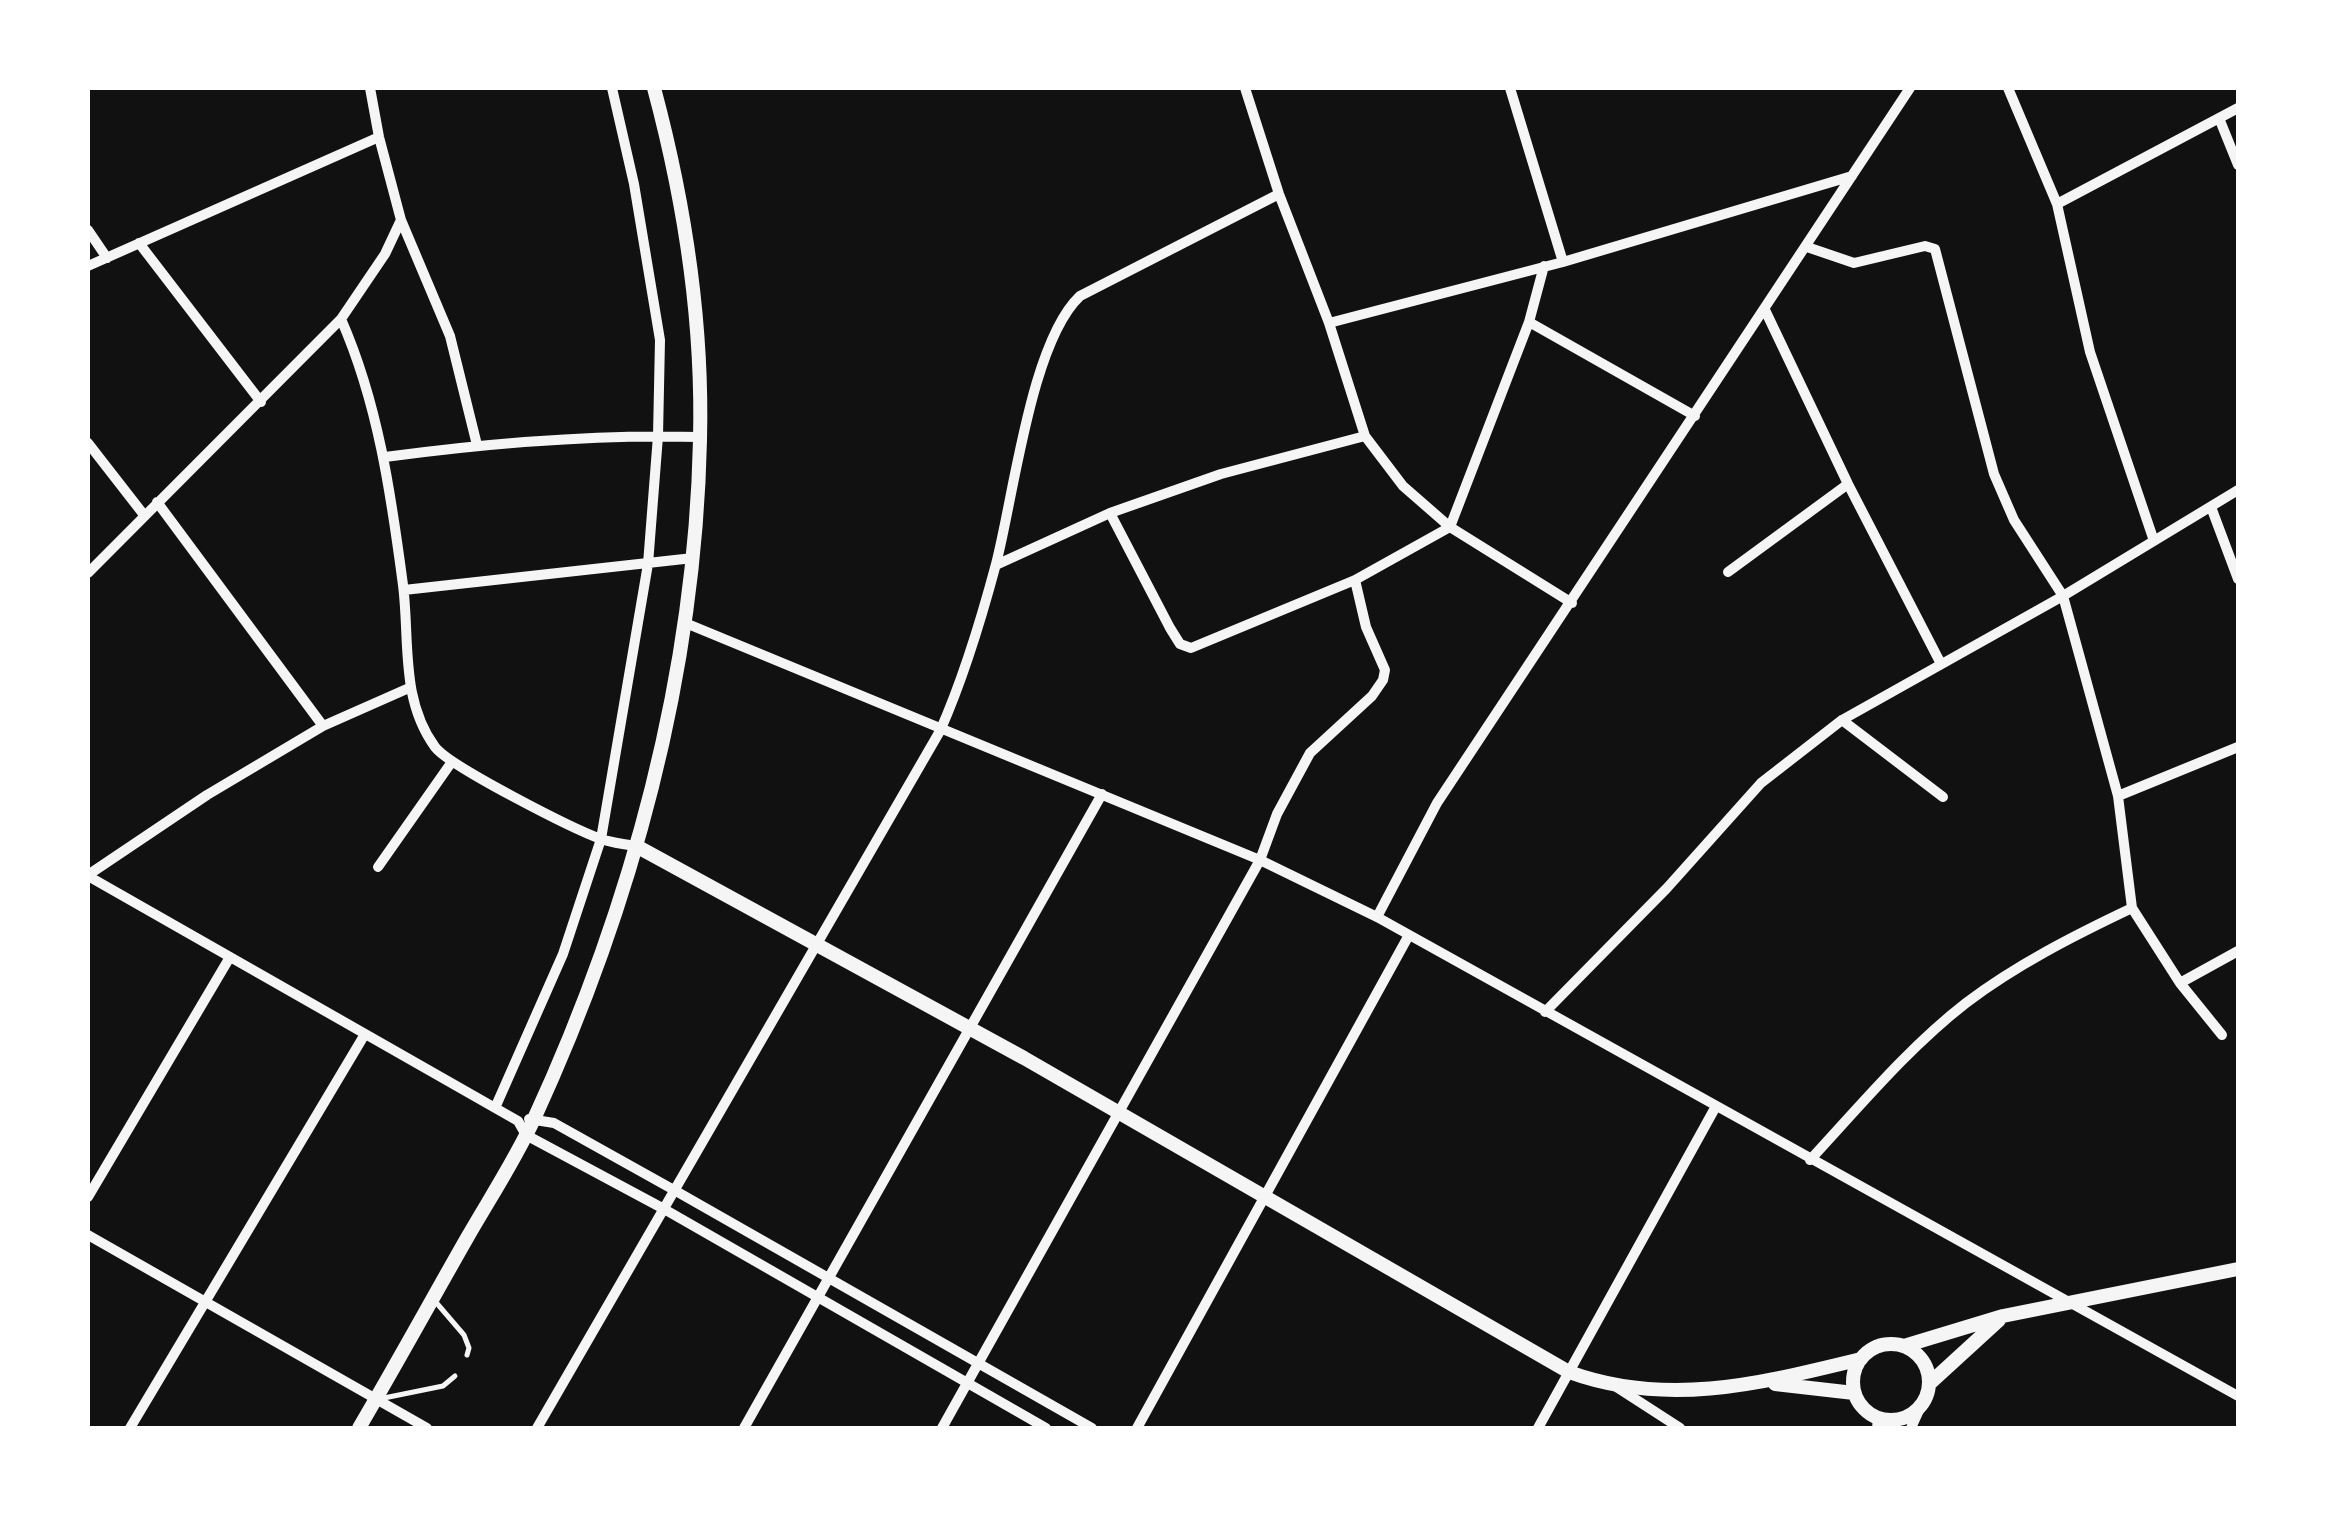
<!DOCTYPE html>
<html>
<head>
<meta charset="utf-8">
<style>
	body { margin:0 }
	#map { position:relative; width:2326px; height:1516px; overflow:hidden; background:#111; font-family:Barlow,sans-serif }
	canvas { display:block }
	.frame { position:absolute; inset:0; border:90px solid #fff; pointer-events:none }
</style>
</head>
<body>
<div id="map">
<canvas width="2326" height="1516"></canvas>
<div class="frame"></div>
</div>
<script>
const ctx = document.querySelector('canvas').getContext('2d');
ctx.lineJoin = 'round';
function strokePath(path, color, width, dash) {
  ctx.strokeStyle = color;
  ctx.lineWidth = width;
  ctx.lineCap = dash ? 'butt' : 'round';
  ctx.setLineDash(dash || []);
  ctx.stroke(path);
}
strokePath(new Path2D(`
	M 434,1300 L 464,1335 L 469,1348 L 467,1355
	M 379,1399 L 443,1386 L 455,1376`), '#f5f5f5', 5);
strokePath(new Path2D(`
	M 1245,88 L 1279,194 L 1329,323 L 1365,436 L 1403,486 L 1450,527 L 1572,603
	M 1510,88 L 1563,262
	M 2008,88 L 2057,204 L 2090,352 L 2154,541
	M 2219,118 L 2238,165
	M 2057,204 L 2238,108
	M 401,220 L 450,336 L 477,445
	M 88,230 L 107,258
	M 139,243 L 261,402
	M 1807,247 L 1854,263 L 1925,246 L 1935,249 L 1994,474 L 2014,520 L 2063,596 L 2118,796 L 2132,908 L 2180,983 L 2238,951
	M 88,266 L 379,137
	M 1765,310 L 1848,484 L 1940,662
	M 341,319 C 378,403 391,494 403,585 C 410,640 400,699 435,747 C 449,766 573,829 601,839 C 612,843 626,844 638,847
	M 1529,322 L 1695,416
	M 1329,323 L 1563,262 L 1852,176
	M 88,443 L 144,515
	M 385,457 C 489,443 595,434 700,437
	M 157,502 L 323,726
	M 2211,507 L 2238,579
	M 1110,513 L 1170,628 L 1180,644 L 1191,648 L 1355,580 L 1450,527 L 1529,322 L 1544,266
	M 996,565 L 1110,513 L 1221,474 L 1365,436
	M 1728,572 L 1848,484
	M 88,573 L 341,319 L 385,254 L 401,220 L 379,137 L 370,88
	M 404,590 L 693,558
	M 683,622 L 1260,860 L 1377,917 L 2238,1396
	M 1842,720 L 1943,797
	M 2118,796 L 2238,747
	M 378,867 L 451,763
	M 88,875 L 207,795 L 323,726 L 409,688
	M 88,876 L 518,1121 L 526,1135 L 664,1209 L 1046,1428
	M 1377,917 L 1437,803 L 1910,88
	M 2180,983 L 2222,1035
	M 1545,1012 L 1667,888 L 1761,783 L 1842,720 L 2063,596 L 2238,490
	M 495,1108 L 563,954 L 601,839 L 648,564 L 658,436 L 660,340 L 634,184 L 612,88
	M 529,1119 L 554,1123 L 674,1190 L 1092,1428
	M 1810,1160 C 1860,1106 1908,1048 1966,1003 C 2016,965 2075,935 2132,908
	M 88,1197 L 230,957
	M 88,1235 L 427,1428
	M 1615,1386 L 1680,1428
	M 130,1428 L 365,1034
	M 537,1428 L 940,731 C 964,677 981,620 996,564 C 1014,495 1031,342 1080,296 L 1279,194
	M 744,1428 L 1102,794
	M 942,1428 L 1260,860 L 1277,814 L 1310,753 L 1372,696 L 1383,680 L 1385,670 L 1366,627 L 1355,580
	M 1137,1428 L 1409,935
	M 1538,1428 L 1715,1108
	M 1877,1428 L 1878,1419
	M 1911,1428 L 1921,1406`), '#f5f5f5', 10);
strokePath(new Path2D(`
	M 638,847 L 1024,1058 L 1569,1372 C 1668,1408 1762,1383 1861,1359
	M1853 1382a38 38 0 1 1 76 0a38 38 0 1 1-76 0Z
	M 1904,1346 L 2003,1316 L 2238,1269
	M 1775,1384 L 1854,1393
	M 1929,1384 L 1999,1320
	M 359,1428 C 396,1365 431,1301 467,1238 C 490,1198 515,1160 534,1119 C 632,906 695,674 700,440 C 703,323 684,200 654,88`), '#f5f5f5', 14);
</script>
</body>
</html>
